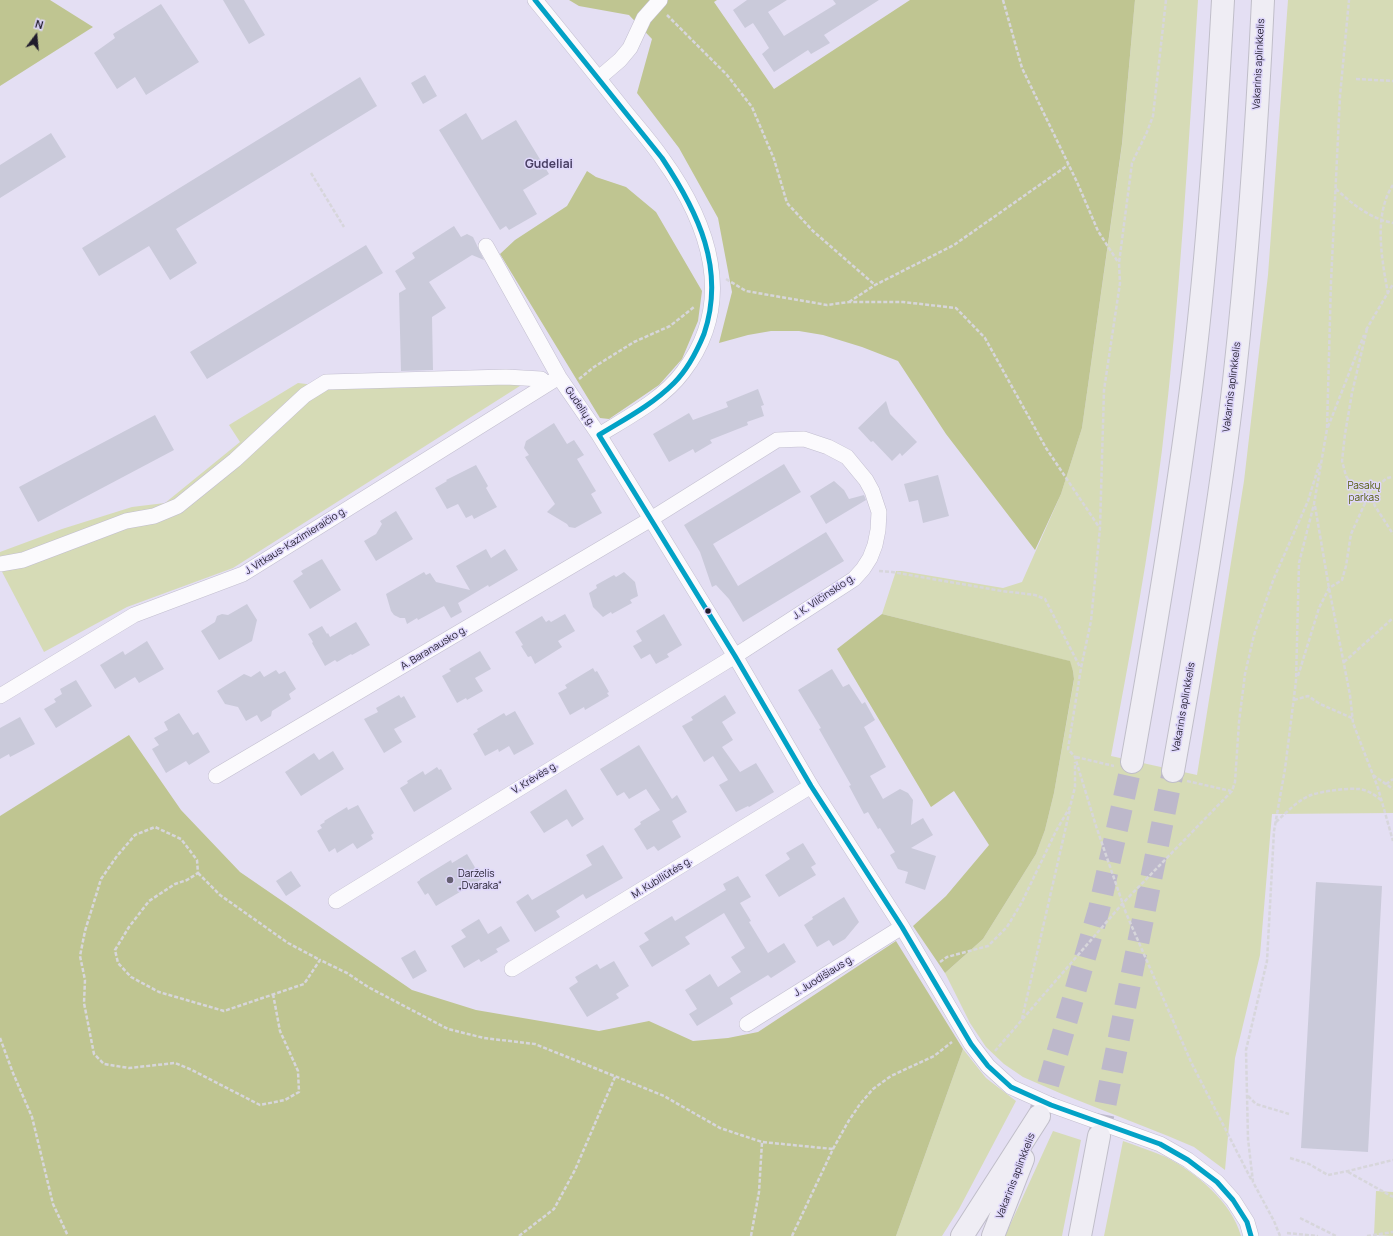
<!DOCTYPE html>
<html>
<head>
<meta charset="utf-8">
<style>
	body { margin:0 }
	#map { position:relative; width:1393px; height:1236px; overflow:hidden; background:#e4dff3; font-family:Manrope,sans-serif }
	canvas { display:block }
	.north { position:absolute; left:16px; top:16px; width:40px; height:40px; -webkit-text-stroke:3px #dfd7fb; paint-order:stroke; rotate:16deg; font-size:11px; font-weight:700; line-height:16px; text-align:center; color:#201c2c }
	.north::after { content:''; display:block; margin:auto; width:14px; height:18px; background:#201c2c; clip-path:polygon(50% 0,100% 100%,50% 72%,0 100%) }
</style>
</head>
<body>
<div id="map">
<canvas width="1393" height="1236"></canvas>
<div class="north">N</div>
</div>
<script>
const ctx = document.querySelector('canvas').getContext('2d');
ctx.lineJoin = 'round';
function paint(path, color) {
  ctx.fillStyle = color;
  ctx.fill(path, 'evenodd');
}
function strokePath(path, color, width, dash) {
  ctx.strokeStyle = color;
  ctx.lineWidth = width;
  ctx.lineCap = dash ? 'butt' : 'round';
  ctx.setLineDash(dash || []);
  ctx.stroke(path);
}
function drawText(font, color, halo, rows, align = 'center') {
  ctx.font = font + ' Manrope,sans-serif';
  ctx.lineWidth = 3;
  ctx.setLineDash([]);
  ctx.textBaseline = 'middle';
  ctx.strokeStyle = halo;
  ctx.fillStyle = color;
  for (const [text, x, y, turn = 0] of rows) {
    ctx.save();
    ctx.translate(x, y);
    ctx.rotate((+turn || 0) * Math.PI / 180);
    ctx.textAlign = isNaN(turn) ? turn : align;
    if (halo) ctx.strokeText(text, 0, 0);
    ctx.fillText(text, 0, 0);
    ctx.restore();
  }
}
paint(new Path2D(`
	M 1135,0 L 1198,0 C 1188,150 1180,301 1162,450 C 1149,553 1130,655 1111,756 L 1197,775 L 1244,481 L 1268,275 L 1288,0 L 1393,0 L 1393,813 L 1272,814 L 1260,955 L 1235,1058 L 1225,1170 L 1194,1147 L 1168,1136 L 1062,1094 L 1023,1077 L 1004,1064 L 986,1047 L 970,1023 L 945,973 L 983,939 L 1036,854 L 1045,830 L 1054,793 L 1074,680 L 1073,671 L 1069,661 L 882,614 L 896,571 L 902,571 L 1003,588 L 1022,582 L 1061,494 L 1082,428 L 1122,145 Z
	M 298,383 L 331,387 L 523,384 L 233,568 L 127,607 L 44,652 L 0,568 L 0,552 L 62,529 L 132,507 L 165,503 L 240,442 L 229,425 Z
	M 963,1049 L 986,1078 L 1016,1101 L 959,1209 L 942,1236 L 896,1236 Z
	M 1053,1131 L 1081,1140 L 1062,1236 L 1005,1236 Z
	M 1123,1141 C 1137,1146 1152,1151 1166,1157 C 1196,1173 1232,1202 1241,1236 L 1104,1236 Z
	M 1376,1191 L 1393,1192 L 1393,1236 L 1374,1235 Z`), '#d6dbb6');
paint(new Path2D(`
	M 0,0 L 50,0 L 93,27 L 0,86 Z
	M 569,0 L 717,0 L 714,2 L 774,89 L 910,0 L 1135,0 L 1122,144 L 1082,428 L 1061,494 L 1035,550 L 946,434 L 898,361 L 862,347 L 823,335 L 799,331 L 771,331 L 748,335 L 719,343 L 732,292 L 718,218 L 679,148 L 637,93 L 652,39 L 629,15 L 579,6 Z
	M 587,171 L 596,177 L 626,187 L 656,212 L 702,291 L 698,321 L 682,359 L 659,385 L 609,419 L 600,418 L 500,254 L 515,240 L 567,206 Z
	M 882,614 L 1070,661 L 1073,671 L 1074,679 L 1054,793 L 1045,830 L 1036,854 L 983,939 L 945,973 L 913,926 L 946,896 L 989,845 L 954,791 L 931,807 L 837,649 Z
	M 129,735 L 181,810 L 240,872 L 412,990 L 476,1010 L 599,1031 L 649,1021 L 693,1041 L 728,1038 L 758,1032 L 896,941 L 963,1049 L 896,1236 L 0,1236 L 0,816 Z`), '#bfc591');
paint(new Path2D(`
	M 223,0 L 244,0 L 265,35 L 249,44 Z
	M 747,0 L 787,0 L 768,12 L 784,36 L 836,4 L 833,0 L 879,0 L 824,35 L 830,43 L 811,54 L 808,50 L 774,72 L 762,54 L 769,48 L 761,35 L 753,23 L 745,28 L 733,10 Z
	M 161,4 L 199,62 L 146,95 L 135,77 L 117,89 L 94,53 L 115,38 L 113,34 Z
	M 425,75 L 437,96 L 423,104 L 411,83 Z
	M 360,77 L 377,106 L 176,229 L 197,263 L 170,280 L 149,246 L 99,276 L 82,248 Z
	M 466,113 L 482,140 L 516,120 L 549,174 L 523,190 L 537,214 L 509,230 L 506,226 L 500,230 L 439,130 Z
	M 51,133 L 66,157 L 0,198 L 0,165 Z
	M 454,226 L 461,237 L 467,234 L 473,237 L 484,260 L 472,255 L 429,282 L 446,308 L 432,317 L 433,370 L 401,371 L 399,293 L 406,289 L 395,271 L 415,258 L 412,253 Z
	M 366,245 L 383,273 L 207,379 L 190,352 Z
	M 758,389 L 764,405 L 761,406 L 764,416 L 747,422 L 748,425 L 710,440 L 712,443 L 695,453 L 693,449 L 669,462 L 653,434 L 689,413 L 693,420 L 728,407 L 726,402 Z
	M 886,401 L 890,414 L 917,442 L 902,456 L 900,453 L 892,461 L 873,441 L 871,442 L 858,428 Z
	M 155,415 L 174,450 L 38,522 L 19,487 Z
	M 554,423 L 567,444 L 574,440 L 584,455 L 577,459 L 596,491 L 591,494 L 602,513 L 575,528 L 569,527 L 567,524 L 547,512 L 555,504 L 525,457 L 529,455 L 524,448 L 526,441 Z
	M 784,464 L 801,492 L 713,544 L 738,586 L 826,532 L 844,561 L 743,622 L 729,599 L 716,585 L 712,587 L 700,552 L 684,525 Z
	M 476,465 L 488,486 L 486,488 L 497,507 L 474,519 L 472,515 L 466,518 L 458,504 L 447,509 L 435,488 L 447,481 L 446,480 Z
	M 938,475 L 949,516 L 923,523 L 918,500 L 909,502 L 904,484 Z
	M 834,481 L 844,490 L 849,499 L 864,495 L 866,500 L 826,524 L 810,496 Z
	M 396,511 L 413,539 L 376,561 L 364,541 L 376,534 L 382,524 L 380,521 Z
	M 486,549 L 491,558 L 505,549 L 518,570 L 489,587 L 488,585 L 458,603 L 462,612 L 451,618 L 444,606 L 418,620 L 417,618 L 407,624 L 405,618 L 400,618 L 394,615 L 391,611 L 386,594 L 424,572 L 426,575 L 430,573 L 436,582 L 470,590 L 456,566 Z
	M 322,559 L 341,590 L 310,609 L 293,581 L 303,574 L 301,571 Z
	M 624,572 L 635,582 L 638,596 L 630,600 L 632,603 L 612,614 L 611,612 L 603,617 L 593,607 L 589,593 L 597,588 L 596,585 L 614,575 L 616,577 Z
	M 247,604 L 257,620 L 252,641 L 219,660 L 201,631 L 215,622 L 217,616 L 222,614 L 228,615 Z
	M 565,614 L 575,631 L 558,641 L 562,647 L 535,664 L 531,656 L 528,657 L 521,646 L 523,645 L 515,632 L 542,616 L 546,622 L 549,620 L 551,622 Z
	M 664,614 L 682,645 L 667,654 L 669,657 L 656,664 L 650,654 L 641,659 L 633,646 L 642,641 L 636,631 Z
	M 356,622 L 370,645 L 352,655 L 351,654 L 337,662 L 335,660 L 325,666 L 312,643 L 313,642 L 308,634 L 322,626 L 327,634 L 328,633 L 330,637 Z
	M 147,641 L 164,669 L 139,683 L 135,677 L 115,689 L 100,665 L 123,651 L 125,655 Z
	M 480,651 L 491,669 L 475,678 L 483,691 L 467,700 L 466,698 L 457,703 L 442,676 L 451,671 L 449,669 Z
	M 593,668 L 595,672 L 597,671 L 609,692 L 607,693 L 609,696 L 585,710 L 584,707 L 570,715 L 558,693 L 567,688 L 565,685 Z
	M 832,669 L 843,687 L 849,684 L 862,704 L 865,702 L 875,720 L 864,727 L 886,767 L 870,776 L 883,799 L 900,789 L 908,793 L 913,800 L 911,825 L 923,818 L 933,835 L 911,848 L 936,856 L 925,890 L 905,883 L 908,872 L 898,869 L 890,855 L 895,852 L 880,828 L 878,829 L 868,812 L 864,814 L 849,786 L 851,785 L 819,729 L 821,728 L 798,690 Z
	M 276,670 L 279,674 L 285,671 L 296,689 L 289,694 L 291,699 L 272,711 L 271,716 L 261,722 L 257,715 L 246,721 L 238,707 L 225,704 L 217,691 L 244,674 L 251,677 L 260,671 L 264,677 Z
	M 76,680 L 92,706 L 56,728 L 44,709 L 56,702 L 54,699 L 62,694 L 60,689 Z
	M 399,695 L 401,698 L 404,696 L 416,717 L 394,729 L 402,742 L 384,753 L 364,719 L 378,712 L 376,708 Z
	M 725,695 L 736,713 L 722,722 L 733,740 L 722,747 L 740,772 L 756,763 L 774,792 L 749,807 L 748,806 L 736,812 L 719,785 L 728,780 L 713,756 L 704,762 L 682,726 L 693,720 L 691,717 Z
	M 515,711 L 534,744 L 514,755 L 509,746 L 499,752 L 498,749 L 485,756 L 473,734 L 478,731 L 477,729 L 504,713 L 506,716 Z
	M 179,713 L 193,735 L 198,732 L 210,752 L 189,765 L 186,761 L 166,773 L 152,749 L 159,745 L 154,738 L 168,730 L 164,722 Z
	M 20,717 L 35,744 L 10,757 L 9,754 L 0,759 L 0,728 Z
	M 639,745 L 672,799 L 677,795 L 687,812 L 672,821 L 681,837 L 658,851 L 654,846 L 647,850 L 634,829 L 641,824 L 640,822 L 660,810 L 646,789 L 629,799 L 624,792 L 617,796 L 600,769 Z
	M 333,751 L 344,769 L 301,796 L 285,772 L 314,753 L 319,760 Z
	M 437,767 L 439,770 L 441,769 L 452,789 L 414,812 L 400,788 L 408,783 L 407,781 L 423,771 L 425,775 Z
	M 566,789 L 584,819 L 572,827 L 567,819 L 544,833 L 530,812 Z
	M 358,805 L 374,833 L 371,835 L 373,839 L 357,849 L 353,843 L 337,853 L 335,848 L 329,852 L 317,831 L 322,828 L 320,825 L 325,822 L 324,821 L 347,807 L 348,810 Z
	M 803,843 L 816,864 L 811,867 L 816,875 L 779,897 L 765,875 L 790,859 L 786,853 Z
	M 603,845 L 623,878 L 586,899 L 583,894 L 556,911 L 560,917 L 535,932 L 516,902 L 528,894 L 532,900 L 592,865 L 586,855 Z
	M 467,854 L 482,879 L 436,906 L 428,893 L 425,895 L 417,882 L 420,880 L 420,879 L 451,860 L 452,863 Z
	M 291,871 L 301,886 L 286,896 L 276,881 Z
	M 738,876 L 751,897 L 740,903 L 751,921 L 749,922 L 768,953 L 784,943 L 796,962 L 771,978 L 768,975 L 730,998 L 733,1004 L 697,1026 L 689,1014 L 697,1009 L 685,990 L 710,974 L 718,987 L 741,972 L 731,957 L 745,948 L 724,913 L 685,937 L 690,944 L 652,967 L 639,946 L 649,940 L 644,933 L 672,916 L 675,921 L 726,890 L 723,884 Z
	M 1316,882 L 1382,886 L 1368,1152 L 1301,1148 Z
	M 844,897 L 859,922 L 845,939 L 833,946 L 829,940 L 817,947 L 804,925 L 813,919 L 812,917 Z
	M 479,919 L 488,934 L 501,926 L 510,941 L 496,949 L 498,952 L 481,962 L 479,959 L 464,968 L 451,946 L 466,937 L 461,930 Z
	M 415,950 L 427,971 L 413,979 L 401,958 Z
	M 614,961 L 629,986 L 616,994 L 619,998 L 587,1017 L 569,988 L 578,982 L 575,977 L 597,964 L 600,969 Z`), '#cacada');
strokePath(new Path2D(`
	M 1039,1116 L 1099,909 L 1132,762
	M 1099,1136 L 1173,771`), '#bdb8cb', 22, [22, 11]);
const street = new Path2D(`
	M 535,0 C 563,34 591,69 619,104 C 633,122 649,139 662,158 C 709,223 737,302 683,372 C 662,400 628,417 599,435
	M 599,78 L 620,60 L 630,48 L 644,18 L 660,0
	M 486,246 L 559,377 L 599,435 L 651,519 L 735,656 L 811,786 L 902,927 L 971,1044 L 988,1066 L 1011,1087 L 1051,1105 L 1160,1144 L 1188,1160 L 1217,1182 L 1233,1200 L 1247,1222 L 1251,1236
	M 0,564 L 23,560 L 126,521 L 154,516 L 178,506 L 235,460 L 305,395 L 326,382 L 506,377 L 541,379 L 547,384
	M 0,696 L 134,615 L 243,574 L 559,377
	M 216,776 L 651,519 L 777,440 L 804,439 L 828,447 L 847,457 L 866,480 L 872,491 L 879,512 L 878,530 L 875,545 L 870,558 L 863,569 L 854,579 L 735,656 L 336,901
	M 512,969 L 811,786
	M 747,1024 L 902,927`);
const highway = new Path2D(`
	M 1132,762 C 1155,633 1177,504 1193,373 C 1208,249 1216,125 1223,0
	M 1173,771 C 1196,641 1219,512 1234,381 C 1248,255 1257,127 1263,0
	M 962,1236 L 1039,1116
	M 993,1236 L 1023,1159
	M 1080,1236 L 1099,1136`);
strokePath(street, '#c2becf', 16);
strokePath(highway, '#c0bec9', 24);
strokePath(new Path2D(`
	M 1003,0 L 1022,68 L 1077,182 L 1098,231 L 1118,262
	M 1166,0 L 1153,116 L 1147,132 L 1132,163 L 1119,263 L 1120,283 L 1104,390 L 1100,528 L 1091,621 L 1081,668 L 1068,749 L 1075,757 L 1096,826 L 1126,913 L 1191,1062 L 1252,1181
	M 667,15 L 727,75 L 752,107 L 774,159 L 787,203 L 813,231 L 875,285
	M 1356,79 L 1393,81
	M 311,173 L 344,227
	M 1336,189 C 1352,204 1371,219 1393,223
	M 726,279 L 746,291 L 827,305 L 849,302 L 903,302 L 956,308 L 985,338 L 1046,448 L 1099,527
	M 1388,294 C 1382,260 1373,215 1393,185
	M 849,302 L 875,285 L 954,245 L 1068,165
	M 1367,329 L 1352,393 L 1345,434 L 1342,461 L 1346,476 L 1355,490 L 1370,492 L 1387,478 L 1393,477
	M 1366,330 L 1393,284
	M 579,379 L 594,367 L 634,342 L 670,326 L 694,307
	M 1328,427 L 1364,335
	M 1370,492 L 1375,506 L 1393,534
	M 1315,506 L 1329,588 L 1350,695 L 1353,723 L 1378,788 L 1393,841
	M 879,571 L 892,572 L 1002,591 L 1035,595 L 1045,599 L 1080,667
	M 1344,662 L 1393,618
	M 1298,676 L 1319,608 L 1329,588 L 1342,580 L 1346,566 L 1351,534 L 1370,492
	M 1294,700 L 1308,696 L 1320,704 L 1352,718
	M 1076,757 L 1114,766
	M 1373,775 L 1393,789
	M 1187,781 L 1231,791
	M 1386,784 L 1393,779
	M 1276,822 C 1287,812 1298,800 1311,795 C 1324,791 1345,788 1358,789 C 1366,789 1375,795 1381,800
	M 198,873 L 220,895 L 288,943 L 320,960
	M 940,962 L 947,957 L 988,946 L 1007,927 L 1022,902 L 1056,831 L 1070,807 L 1075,787 L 1075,762
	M 273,994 L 280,1031 L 298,1071 L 299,1092 L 285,1100 L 260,1105 L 192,1070 L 175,1063 L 129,1068 L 104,1064 L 94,1054 L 84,1003 L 85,980 L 80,956 L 85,931 L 101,879 L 117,856 L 135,835 L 155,827 L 181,839 L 197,860 L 198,873 L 187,880 L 175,884 L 149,901 L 129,927 L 115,950 L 118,963 L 131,977 L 159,992 L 224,1011 L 304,984 L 320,960 L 347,973 L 368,987 L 448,1029 L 484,1038 L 535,1044 L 664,1096 L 720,1128 L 762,1142 L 833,1149
	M 1022,1019 L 1070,809
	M 0,1038 L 13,1073 L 32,1117 L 53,1204 L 68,1236
	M 995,1051 L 1123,903 L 1232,791 L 1235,782 L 1239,722 L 1245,674 L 1254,635 L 1274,578 L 1308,501 L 1320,462
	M 1248,1096 L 1256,1104 L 1289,1114
	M 1290,1158 L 1309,1164 L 1328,1175 L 1348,1171 L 1393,1160
	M 1348,1172 L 1393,1197
	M 1300,1218 L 1336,1236
	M 1287,1233 L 1318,1236
	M 519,1236 L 554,1209 L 575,1170 L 615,1077
	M 751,1236 L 759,1192 L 762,1142
	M 792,1236 L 833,1149 L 848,1122 L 860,1104 L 873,1089 L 891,1076 L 934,1056 L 952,1042
	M 1280,1236 L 1274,1221 L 1253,1182 L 1248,1139 L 1246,1050 L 1267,961 L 1274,831 L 1285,769 L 1296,681 L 1299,563 L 1314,504 L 1327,429 L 1331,282 L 1340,96 L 1349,0
	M 1367,1236 L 1393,1232`), '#d7d6db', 2.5, [4, 2]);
strokePath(street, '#fbfafd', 15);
strokePath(highway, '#efedf4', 22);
strokePath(new Path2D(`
	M 535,0 L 662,158 C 698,212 726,269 704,334 C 697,351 687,370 674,383 C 652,405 625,419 599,435
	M 599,435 L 735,656 L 811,786 L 902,927 L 971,1044 L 988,1066 L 1011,1087 L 1051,1105 L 1160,1144 L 1188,1160 L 1217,1182 L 1233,1200 L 1247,1222 L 1251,1236`), '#02a2c6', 5);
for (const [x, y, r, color] of [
	[708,611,3.5,"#201c2c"],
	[450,880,4,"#656072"]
]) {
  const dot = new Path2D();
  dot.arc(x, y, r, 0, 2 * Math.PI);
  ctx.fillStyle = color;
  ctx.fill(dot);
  strokePath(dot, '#dfd7fb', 1.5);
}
drawText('10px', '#201c2c', '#dfd7fb', [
	["Vakarinis aplinkkelis",1259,64,-87],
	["Vakarinis aplinkkelis",1232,387,-83],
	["Gudelių g.",580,407,56],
	["J. Vitkaus-Kazimieraičio g.",296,541,-32],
	["J. K. Vilčinskio g.",824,597,-34],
	["A. Baranausko g.",434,648,-31],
	["Vakarinis aplinkkelis",1184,707,-80],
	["V. Krėvės g.",535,778,-32],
	["M. Kubiliūtės g.",662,878,-32],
	["J. Juodišiaus g.",824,976,-32],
	["Vakarinis aplinkkelis",1016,1176,-69]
]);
drawText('10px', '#545c0a', '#dfd7fb', [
	["Pasakų",1364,486],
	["parkas",1364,498]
]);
drawText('10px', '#201c2c', '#dfd7fb', [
	["Darželis",458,874],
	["„Dvaraka“",458,886]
], 'left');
drawText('bold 12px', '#483e63', '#dfd7fb', [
	["Gudeliai",549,165]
]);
</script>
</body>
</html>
